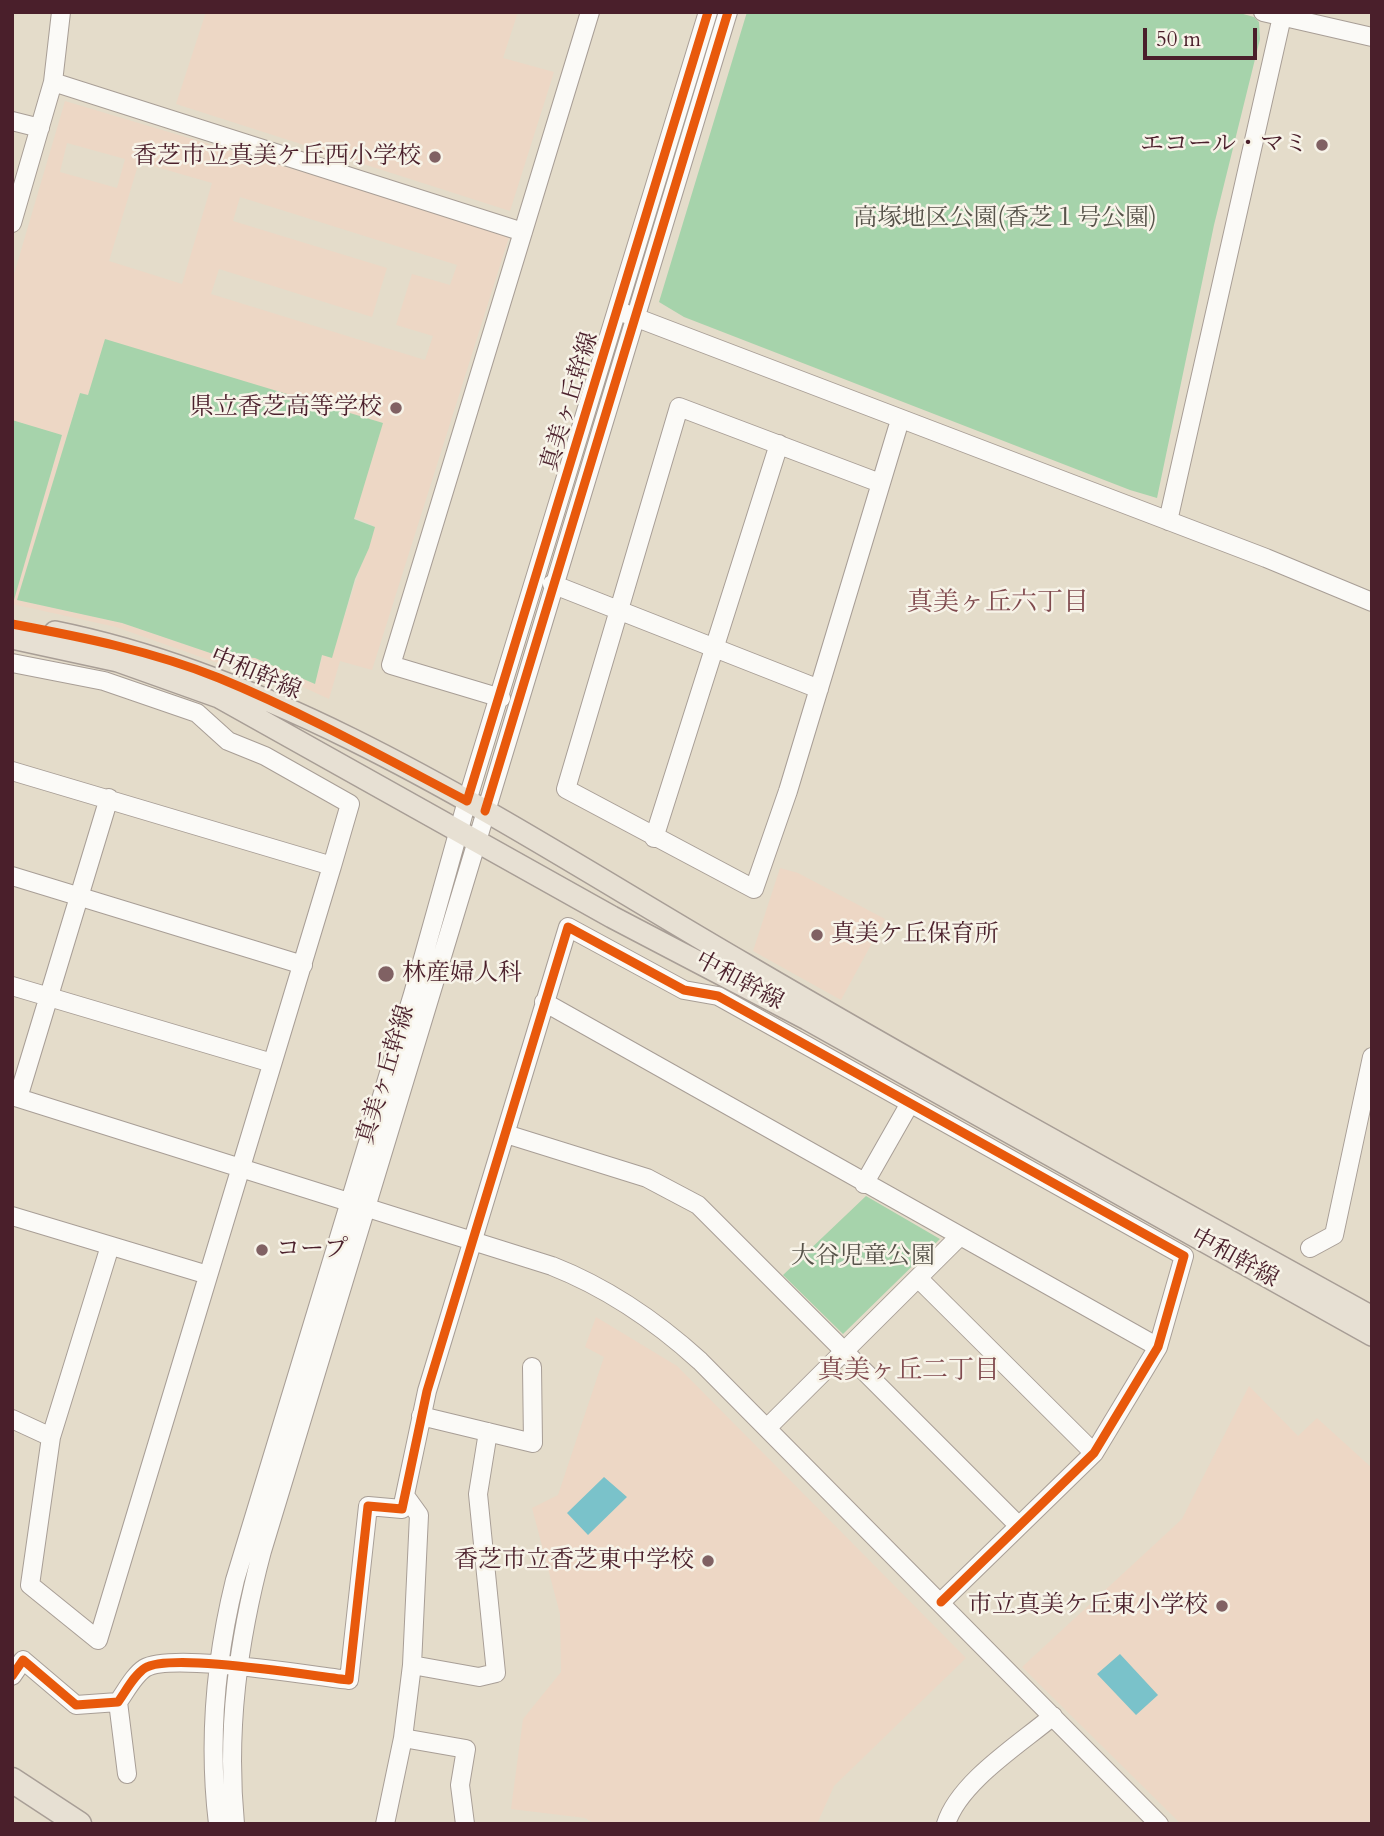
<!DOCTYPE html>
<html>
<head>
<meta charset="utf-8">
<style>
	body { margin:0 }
	#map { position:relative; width:1384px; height:1836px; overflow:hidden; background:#e4dcca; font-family:Cardo,serif }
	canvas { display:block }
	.frame { position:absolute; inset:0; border:14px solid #4a1f2b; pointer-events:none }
	.scale { position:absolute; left:1143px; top:28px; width:114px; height:32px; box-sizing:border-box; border:4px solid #4a1f2b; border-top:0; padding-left:9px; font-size:21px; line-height:24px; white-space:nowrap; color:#4a1f2b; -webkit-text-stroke:5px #f7f3e8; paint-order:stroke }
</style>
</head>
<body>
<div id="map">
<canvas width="1384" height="1836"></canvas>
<div class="frame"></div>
<div class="scale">50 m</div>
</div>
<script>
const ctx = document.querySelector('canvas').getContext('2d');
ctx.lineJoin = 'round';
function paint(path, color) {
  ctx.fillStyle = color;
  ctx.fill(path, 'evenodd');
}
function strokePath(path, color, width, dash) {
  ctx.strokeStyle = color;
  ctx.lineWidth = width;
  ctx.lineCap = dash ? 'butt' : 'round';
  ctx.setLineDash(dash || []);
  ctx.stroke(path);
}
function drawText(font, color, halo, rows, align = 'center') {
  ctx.font = font + ' Cardo,"Noto Serif JP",serif';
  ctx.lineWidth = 5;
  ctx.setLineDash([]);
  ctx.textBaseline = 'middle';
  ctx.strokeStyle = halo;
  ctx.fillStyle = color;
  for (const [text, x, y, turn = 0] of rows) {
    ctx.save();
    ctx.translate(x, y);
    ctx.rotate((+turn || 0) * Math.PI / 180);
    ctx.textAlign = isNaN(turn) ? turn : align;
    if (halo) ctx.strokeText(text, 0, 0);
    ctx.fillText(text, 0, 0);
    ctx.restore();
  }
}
paint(new Path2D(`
	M 206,12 L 518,12 L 503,58 L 554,72 L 510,211 L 176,104 Z
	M 65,101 L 510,234 L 372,670 L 340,661 L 329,699 L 255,665 L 218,663 L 116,627 L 12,604 L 62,436 L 12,420 L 12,281 ZM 67,143 L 125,159 L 117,188 L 60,172 ZM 139,162 L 212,183 L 182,284 L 109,261 ZM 240,197 L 457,265 L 450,285 L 412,274 L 396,325 L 433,336 L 425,360 L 211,294 L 219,269 L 372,317 L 387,268 L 233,221 ZM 80,393 L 374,526 L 331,658 L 323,654 L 315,684 L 255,658 L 219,656 L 122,623 L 18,600 Z
	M 780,868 L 798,873 L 885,919 L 841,1000 L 753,951 Z
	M 596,1317 L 677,1366 L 966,1658 L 834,1786 L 817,1824 L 595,1824 L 585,1818 L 511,1809 L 523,1719 L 561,1672 L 560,1614 L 532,1508 L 558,1495 L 604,1357 L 585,1347 Z
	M 1249,1386 L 1298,1436 L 1317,1418 L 1372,1468 L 1372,1824 L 1181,1824 L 1022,1667 L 1182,1519 Z`), '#edd7c5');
paint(new Path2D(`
	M 747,12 L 1236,12 L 1254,17 L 1259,22 L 1260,39 L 1214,225 L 1157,498 L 1130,490 L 684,317 L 659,302 Z
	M 105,339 L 383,423 L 354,519 L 375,527 L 369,548 L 355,579 L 332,658 L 322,655 L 315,684 L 255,658 L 219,656 L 122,623 L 17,600 L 80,393 L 88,395 Z
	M 12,420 L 62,435 L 14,600 L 12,599 Z
	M 866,1196 L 940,1239 L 843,1334 L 783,1275 Z`), '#a6d3ab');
paint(new Path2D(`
	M 604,1477 L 627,1497 L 588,1535 L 567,1513 Z
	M 1120,1654 L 1158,1695 L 1136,1715 L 1097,1674 Z`), '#7ac2ca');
const minor = new Path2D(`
	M 1263,12 L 1372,37
	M 53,82 L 523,232
	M 12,121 L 40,128
	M 12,223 L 53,82 L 61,12
	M 624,313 L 1266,558 L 1372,602
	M 880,483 L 679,407 L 566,789 L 754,889 L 788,791 L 900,420
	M 1168,521 L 1283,12
	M 552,584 L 819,689
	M 12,663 L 104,681 L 197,713 L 228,741 L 265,756 L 350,804 L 332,866
	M 501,698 L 391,665 L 590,12
	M 12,771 L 332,866 L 98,1640 L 30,1585 L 51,1437 L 110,1246
	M 654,838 L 779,444
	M 12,876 L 303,965
	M 12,986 L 272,1063
	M 544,1002 L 1158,1347
	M 12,1096 L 552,1266 C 608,1288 656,1321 700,1361 L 1159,1824
	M 18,1098 L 109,798
	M 506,1134 L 647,1178 L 698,1205 L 1018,1525
	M 864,1184 L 909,1105
	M 12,1216 L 208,1275
	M 1310,1248 L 1334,1235 L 1372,1057
	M 919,1279 L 1094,1453
	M 421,1416 L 533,1443 L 532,1367
	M 12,1419 L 51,1437
	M 767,1428 L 959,1237
	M 412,1665 L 479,1677 L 496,1673 L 478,1494 L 488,1432
	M 12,1676 L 23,1660 L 76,1705 L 118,1702 C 126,1691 134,1675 145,1668 C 171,1652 312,1676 349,1680 L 368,1506 L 402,1509 L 427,1391 L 568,927 L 684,990 L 718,996 L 1184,1256 L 1158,1347 L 1094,1453 L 941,1602
	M 118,1702 L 127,1774
	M 403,1738 L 466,1749 L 460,1785 L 465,1824
	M 218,1824 C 208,1741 215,1661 235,1580 L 413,994 L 467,801 L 708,12
	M 235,1824 C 226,1730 238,1641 262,1551 L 728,12
	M 385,1824 L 403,1738 L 412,1665 L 419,1515 L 406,1497
	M 946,1824 C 959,1782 1020,1744 1053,1716`);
const major = new Path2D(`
	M 55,632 C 302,682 530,840 746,965 C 952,1086 1163,1201 1372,1317
	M 12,638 L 118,661 L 219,697 L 612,917 L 807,1019 L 1372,1335`);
const highway = new Path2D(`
	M 12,1780 L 79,1824`);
strokePath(minor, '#a89e96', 20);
strokePath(major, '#a89e96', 24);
strokePath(highway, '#a89e96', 27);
strokePath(minor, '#fbfaf7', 18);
strokePath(major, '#e7e0d3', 21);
strokePath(highway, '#e7e0d3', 24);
strokePath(new Path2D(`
	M 12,624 C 82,637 152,651 219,678 C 304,713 385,758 467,801 L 708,12
	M 485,811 L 728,12
	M 12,1676 L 23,1660 L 76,1705 L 118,1702 C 126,1691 134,1675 145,1668 C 171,1652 312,1676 349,1680 L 368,1506 L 402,1509 L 427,1391 L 568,927 L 684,990 L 718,996 L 1184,1256 L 1158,1347 L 1094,1453 L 941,1602`), '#e8590c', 9);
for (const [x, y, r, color] of [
	[1322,145,7,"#806163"],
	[435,157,7,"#806163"],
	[396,408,7,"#806163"],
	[817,935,7,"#806163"],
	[386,974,9,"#806163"],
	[262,1250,7,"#806163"],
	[708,1561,7,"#806163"],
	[1222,1606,7,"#806163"]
]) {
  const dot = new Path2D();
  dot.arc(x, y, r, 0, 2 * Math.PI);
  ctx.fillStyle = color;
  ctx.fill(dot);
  strokePath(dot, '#f7f3e8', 2.5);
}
drawText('24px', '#4a1f2b', '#f7f3e8', [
	["エコール・マミ",1308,145],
	["香芝市立真美ケ丘西小学校",421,157],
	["県立香芝高等学校",382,408],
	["真美ケ丘保育所",831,935,"left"],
	["林産婦人科",402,974,"left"],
	["コープ",276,1250,"left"],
	["香芝市立香芝東中学校",694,1561],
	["市立真美ケ丘東小学校",1208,1606]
], 'right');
drawText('24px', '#57534a', '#f7f3e8', [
	["高塚地区公園(香芝１号公園)",1005,219],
	["大谷児童公園",863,1257]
]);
drawText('24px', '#4a1f2b', '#f7f3e8', [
	["真美ヶ丘幹線",571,402,-73],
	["中和幹線",255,675,23],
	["中和幹線",739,982,28],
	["真美ヶ丘幹線",387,1075,-73],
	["中和幹線",1234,1259,29]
]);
drawText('26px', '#804a4e', '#f7f3e8', [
	["真美ヶ丘六丁目",998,604],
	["真美ヶ丘二丁目",909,1372]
]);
</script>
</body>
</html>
